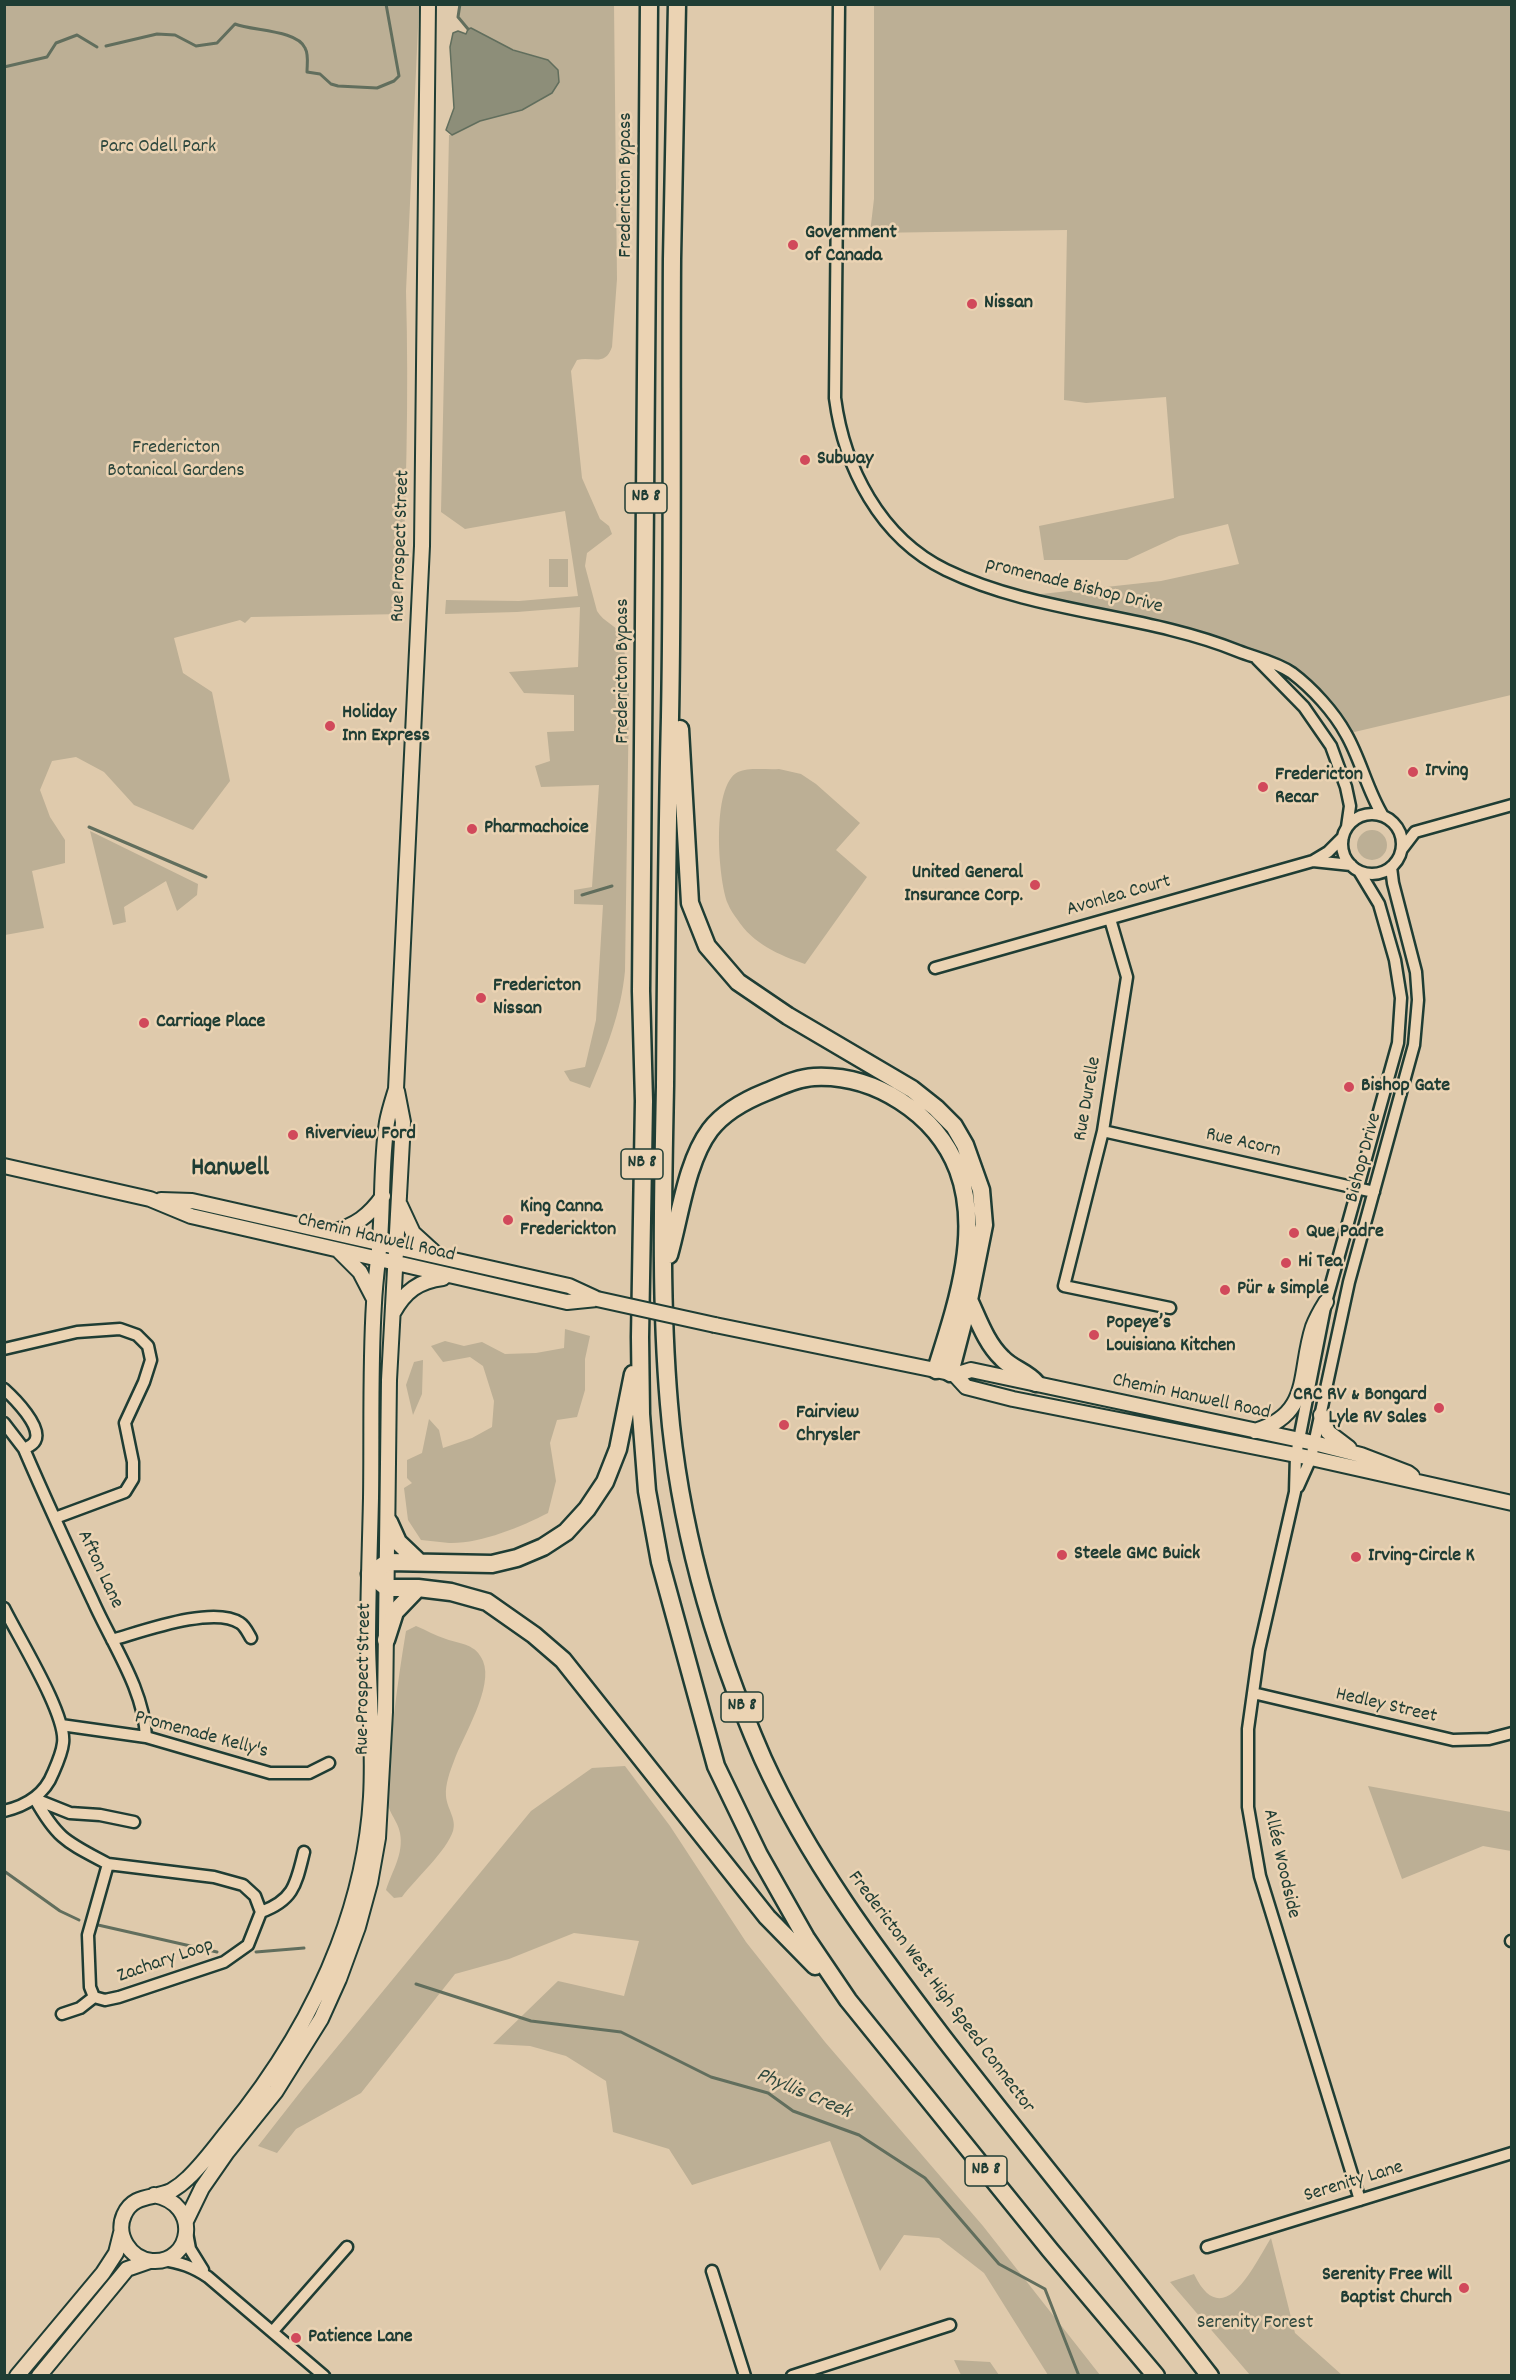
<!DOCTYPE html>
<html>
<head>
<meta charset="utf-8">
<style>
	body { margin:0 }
	#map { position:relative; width:1516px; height:2380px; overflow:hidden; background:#dfcaac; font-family:Dekko,sans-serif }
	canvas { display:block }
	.frame { position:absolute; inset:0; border:6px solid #1f3d34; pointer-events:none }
</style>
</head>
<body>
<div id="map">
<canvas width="1516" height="2380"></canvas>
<div class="frame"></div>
</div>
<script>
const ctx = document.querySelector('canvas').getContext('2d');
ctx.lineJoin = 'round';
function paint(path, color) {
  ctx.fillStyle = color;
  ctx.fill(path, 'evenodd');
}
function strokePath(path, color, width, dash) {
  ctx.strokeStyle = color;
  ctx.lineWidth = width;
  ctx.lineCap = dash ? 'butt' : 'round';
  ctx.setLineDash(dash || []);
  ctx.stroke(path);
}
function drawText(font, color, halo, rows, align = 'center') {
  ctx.font = font + ' Dekko,sans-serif';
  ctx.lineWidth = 5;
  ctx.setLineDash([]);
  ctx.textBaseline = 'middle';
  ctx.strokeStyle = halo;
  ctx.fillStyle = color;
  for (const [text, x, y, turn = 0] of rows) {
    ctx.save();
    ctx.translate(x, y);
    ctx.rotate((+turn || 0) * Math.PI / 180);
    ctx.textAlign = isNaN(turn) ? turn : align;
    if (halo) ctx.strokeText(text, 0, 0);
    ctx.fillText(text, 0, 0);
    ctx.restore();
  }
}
paint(new Path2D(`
	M 5,4 L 419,5 L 406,291 C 409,399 406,506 401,614 L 251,617 L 245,623 L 240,620 L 174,638 L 183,673 L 212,692 L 230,781 L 193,830 L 134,805 L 104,772 L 76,757 L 52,761 L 40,790 L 50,817 L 65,840 L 65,863 L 32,871 L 44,928 L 5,935 Z
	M 460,4 L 614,5 L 617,279 L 612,347 C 605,367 592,356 577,360 L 571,371 L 582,478 L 600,519 L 609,526 L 612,534 L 587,553 L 585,566 L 597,611 C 604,623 617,625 623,637 L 629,694 L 625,971 C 621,1013 606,1050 590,1088 L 570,1081 L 564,1071 L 585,1067 L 596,1020 L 603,905 L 574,904 L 574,890 L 592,887 L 599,785 L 541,787 L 535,766 L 550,761 L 547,732 L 574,731 L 574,695 L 524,693 L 509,672 L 578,667 L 580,607 L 517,612 L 445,614 L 446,600 L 519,601 L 578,596 L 565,511 L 465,529 L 441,512 L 449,135 L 452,135 L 480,121 L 522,110 L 541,100 L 548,60 C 528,54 508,49 489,39 C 481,34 477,28 468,29 L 458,17 Z
	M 874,5 L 1511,5 L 1511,695 L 1346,734 L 1292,673 L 1220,644 L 1023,596 L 1161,581 L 1239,564 L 1228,524 L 1179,536 L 1127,560 L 1044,560 L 1039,526 L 1174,498 L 1166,397 L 1086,403 L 1064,400 L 1067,230 L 870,233 L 874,199 Z
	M 549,559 L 568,559 L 568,587 L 549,587 Z
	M 779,769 L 801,774 L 816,784 L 860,823 L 836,850 L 867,877 L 805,964 C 779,955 753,944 737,919 C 734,915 730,909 728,904 C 718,880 711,785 738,772 C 749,767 767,770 779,769 Z
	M1357 845a15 15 0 1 1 30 0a15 15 0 1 1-30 0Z
	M 90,831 L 198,884 L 197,895 L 177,911 L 166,881 L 124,907 L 126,922 L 113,925 Z
	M 565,1329 L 590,1336 L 585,1359 L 585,1390 L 577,1417 L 557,1420 L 550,1443 L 556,1481 L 548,1513 C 521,1527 480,1544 449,1543 C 440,1542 431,1541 421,1540 L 408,1520 L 404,1488 L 412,1483 L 407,1478 L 407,1460 L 422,1453 L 429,1419 L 439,1430 L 443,1448 L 472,1438 L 492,1427 L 494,1401 L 483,1366 L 470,1357 L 443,1362 L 431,1346 L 445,1341 L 464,1346 L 482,1342 L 505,1354 L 536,1353 L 564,1348 Z
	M 423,1360 L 422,1394 L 413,1415 L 406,1385 L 414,1362 Z
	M 416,1626 C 426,1630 436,1636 446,1639 C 461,1644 476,1644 483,1661 C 494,1687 463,1736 454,1761 C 450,1771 445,1785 446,1796 C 447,1809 457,1819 453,1831 C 446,1852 416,1878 402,1897 L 394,1898 L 386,1890 C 392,1871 404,1854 400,1833 C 398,1820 386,1811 387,1795 C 390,1740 397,1685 406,1631 Z
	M 625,1766 L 670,1826 L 746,1942 L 825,2042 L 983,2226 L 1100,2375 L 1048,2375 L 984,2273 L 939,2238 L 904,2235 L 880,2271 L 830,2141 L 692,2185 L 669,2149 L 613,2132 L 606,2081 L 566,2056 L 530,2046 L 493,2044 L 558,1981 L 624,1996 L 639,1941 L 574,1933 L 509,1959 L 455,1974 L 361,2093 L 296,2129 L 277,2153 L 258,2146 L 305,2086 L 531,1811 L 592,1768 Z
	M 1368,1786 L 1511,1812 L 1511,1851 L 1483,1846 L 1402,1879 Z
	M 1271,2238 L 1295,2333 L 1342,2375 L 1250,2375 L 1170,2282 L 1194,2274 C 1223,2334 1253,2267 1271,2238 Z
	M 954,2360 L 990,2362 L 999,2375 L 961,2375 Z`), '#bcaf95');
const water = new Path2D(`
	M 471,28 L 513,50 L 548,60 L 558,70 L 559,82 L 552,93 L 522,110 L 480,121 L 452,135 L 446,130 L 454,108 L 450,47 L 453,33 L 458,31 L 466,34 L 468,29 Z`);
paint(water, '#8d8e79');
strokePath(water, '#616e5d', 1.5);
strokePath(new Path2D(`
	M 460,4 L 458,17 L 468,29
	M 106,46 L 157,34 L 175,35 L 196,46 L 217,43 L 235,24 C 253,31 297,30 305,48 C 309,55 307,64 307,72 L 320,74 L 331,84 L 338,86 L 377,88 L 394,81 L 399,76 L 386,4
	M 4,67 L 47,57 L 56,43 L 77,35 L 97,47
	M 89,827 L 206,877
	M 582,895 L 612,886
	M 4,1871 L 60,1911 L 79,1920
	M 98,1925 L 217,1952
	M 256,1952 L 304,1948
	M 416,1984 L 531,2021 L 621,2032 L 711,2077 L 768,2093 L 793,2111 L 859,2135 L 925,2178 L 999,2264 L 1045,2289 L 1079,2376`), '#616e5d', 3);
const minor = new Path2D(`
	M 839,4 L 835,398 C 844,467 880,538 946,570 C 1037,614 1144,613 1238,651 C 1256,658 1276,662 1292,673 C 1312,688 1334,712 1346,734 C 1361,760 1367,790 1383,816
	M 1257,659 L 1304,707 L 1331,746 L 1346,787 L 1350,806 L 1347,827
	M1342 844a30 30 0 1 1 60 0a30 30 0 1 1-60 0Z
	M 1402,849 L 1415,832 L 1512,805
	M 1313,861 L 1328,852 L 1343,837
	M 1359,871 L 1379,904 L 1395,960 L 1401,998 L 1398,1043 L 1326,1302 L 1296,1455 L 1295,1492 L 1259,1650 L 1248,1729 L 1248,1807 L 1260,1876 L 1360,2200
	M 1110,919 L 1127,977 L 1103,1131 L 1064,1286 L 1170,1308
	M 935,968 L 1313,861 L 1351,865
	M 1103,1131 L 1374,1192
	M 4,1349 L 77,1332 L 120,1329 L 137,1335 L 148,1346 L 151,1360 L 144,1382 L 125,1423 L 133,1462 L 133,1479 L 125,1492 L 55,1518
	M 4,1389 C 14,1398 43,1427 35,1441 C 33,1445 28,1447 24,1449
	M 4,1423 L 24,1449 C 46,1500 69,1550 93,1601 C 112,1644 144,1689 146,1737
	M 1298,1487 L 1311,1458 L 1349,1282 L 1414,1045 L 1418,1000 L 1416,972 L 1393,883 L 1391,867
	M 4,1608 C 18,1637 67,1715 63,1743 C 62,1753 57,1764 53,1773 C 45,1794 26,1806 4,1811
	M 112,1640 C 141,1632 213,1605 240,1623 C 245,1626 248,1633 251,1638
	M 1253,1693 L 1453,1740 L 1489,1739 L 1512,1733
	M 61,1725 L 146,1737 L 270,1773 L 309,1773 L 329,1763
	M 35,1799 L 70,1813 L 100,1815 L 134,1822
	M 35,1799 C 58,1840 67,1842 108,1864
	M 108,1864 L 214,1877 L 243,1885 L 255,1896 L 261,1912 L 248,1945 L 224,1962 L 119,1997 L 105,2000 L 94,1997 L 90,1987 L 88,1935 Z
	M 261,1912 C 294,1900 296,1884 304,1852
	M 1511,1941 L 1512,1941
	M 62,2014 L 80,2008 L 94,1997
	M 187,2233 L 190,2249 L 203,2270
	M 1207,2247 L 1512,2153
	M 161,2260 C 180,2262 193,2267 208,2277 L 324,2376
	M 712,2271 L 745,2376
	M 273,2331 L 347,2247
	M 792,2376 L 950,2325`);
const major = new Path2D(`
	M 4,1166 L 150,1199 L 191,1216 L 567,1302 L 597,1299
	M 161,1200 L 192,1201 L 569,1286 L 595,1298
	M 400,1205 L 413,1233 L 436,1254
	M 332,1232 C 355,1226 369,1216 383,1196
	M 339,1251 L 360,1272 L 373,1297
	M 393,1313 C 405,1291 419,1281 443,1278
	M 715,1325 L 950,1373 L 955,1375 L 966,1387 L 1013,1399 L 1311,1458 L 1512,1503
	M 955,1375 L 971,1370 L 1314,1443 L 1361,1455 L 1408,1473 L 1412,1476
	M 1321,1415 L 1328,1432 L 1349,1448
	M 1255,1431 C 1312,1414 1298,1373 1313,1327 C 1316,1319 1321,1310 1326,1302
	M 154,2195 C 202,2204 192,2264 152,2261 C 130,2259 115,2235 124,2215 C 133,2194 153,2199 171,2191 C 176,2188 183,2183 188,2178 C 203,2164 215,2147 228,2131 C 274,2075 312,2014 338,1946 C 356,1899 368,1848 371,1797 C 374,1747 369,1695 368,1644 C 368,1595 370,1546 371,1498 C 372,1433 370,1367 374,1303 C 375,1282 378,1261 380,1240 C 383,1201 381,1161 387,1122 C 389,1111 393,1099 396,1089 L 422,546 L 428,4
	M 186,2221 L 202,2188 L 227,2152 L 276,2091 L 321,2019 L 339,1979 L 358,1927 L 370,1883 L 378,1838 L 385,1712 L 389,1380 L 403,1122 L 397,1091
	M 17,2376 L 103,2273 L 116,2253 L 121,2233
	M 39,2376 L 127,2269 L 150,2261`);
const highway = new Path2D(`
	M 649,4 L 641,991 L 644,1101 L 640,1337 L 641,1414 L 647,1491 L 660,1562 L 716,1766 L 759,1855 L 806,1938 L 848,2000 L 1050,2250 L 1156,2376
	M 677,4 C 676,89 673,174 672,259 C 671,412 673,564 670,717 C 667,840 666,963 665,1086 C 663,1192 660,1298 669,1404 C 679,1526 714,1647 763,1759 C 809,1860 875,1948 942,2036 C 1030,2150 1122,2261 1210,2376
	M 680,729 L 690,903 L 707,946 L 738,982 L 788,1016 L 912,1089 L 936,1108 L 954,1126 L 965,1145 L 981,1190 L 984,1225 L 969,1300 L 950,1373
	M 669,1255 C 680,1217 686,1162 710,1130 C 723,1113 746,1100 766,1092 C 781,1086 797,1078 814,1077 C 874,1074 936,1113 958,1170 C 982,1234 955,1309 936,1370
	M 969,1300 C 978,1319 986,1343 1002,1358 C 1012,1369 1027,1372 1036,1383
	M 633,1374 L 618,1449 L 605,1482 L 587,1509 L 566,1532 L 543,1547 L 517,1558 L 492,1564 L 388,1562 L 370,1574 L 387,1588 L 418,1588 L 451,1592 L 487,1602 L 534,1635 L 563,1660 L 767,1917 L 815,1966
	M 389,1522 L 398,1542 L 419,1562
	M 386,1640 L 395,1612 L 418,1588`);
strokePath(minor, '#1f3d34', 15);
strokePath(major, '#1f3d34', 18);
strokePath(highway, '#1f3d34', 21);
strokePath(minor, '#ebd3b3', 10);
strokePath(major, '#ebd3b3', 14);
strokePath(highway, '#ebd3b3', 16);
const majorBridge = new Path2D(`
	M 597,1299 L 715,1325`);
strokePath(majorBridge, '#1f3d34', 18, []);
strokePath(majorBridge, '#ebd3b3', 14);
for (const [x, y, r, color] of [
	[793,245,6,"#d1495b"],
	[972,304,6,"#d1495b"],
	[805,460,6,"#d1495b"],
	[330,726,6,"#d1495b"],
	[1413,772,6,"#d1495b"],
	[1263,787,6,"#d1495b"],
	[472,829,6,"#d1495b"],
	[1035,885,6,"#d1495b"],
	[481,998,6,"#d1495b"],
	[144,1023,6,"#d1495b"],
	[1349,1087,6,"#d1495b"],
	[293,1135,6,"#d1495b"],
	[508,1220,6,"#d1495b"],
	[1294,1233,6,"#d1495b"],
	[1286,1263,6,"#d1495b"],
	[1225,1290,6,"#d1495b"],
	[1094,1335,6,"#d1495b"],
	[1439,1408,6,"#d1495b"],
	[784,1425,6,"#d1495b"],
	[1062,1555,6,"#d1495b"],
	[1356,1557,6,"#d1495b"],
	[1464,2288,6,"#d1495b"],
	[296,2338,6,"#d1495b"]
]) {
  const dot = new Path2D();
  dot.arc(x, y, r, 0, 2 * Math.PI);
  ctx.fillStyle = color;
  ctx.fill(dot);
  strokePath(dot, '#ebd3b3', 2);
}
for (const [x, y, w] of [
	[646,498,42],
	[642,1164,42],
	[742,1707,42],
	[986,2171,42]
]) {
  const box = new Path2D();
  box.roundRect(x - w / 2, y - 15, w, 30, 4.5);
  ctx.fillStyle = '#ebd3b3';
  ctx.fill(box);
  strokePath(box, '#1f3d34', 1.5);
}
drawText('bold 18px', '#1f3d34', null, [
	["NB 8",646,498],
	["NB 8",642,1164],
	["NB 8",742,1707],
	["NB 8",986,2171]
]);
drawText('20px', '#2f483e', '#ebd3b3', [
	["Parc Odell Park",158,148],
	["Fredericton",176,449],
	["Botanical Gardens",176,472],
	["Serenity Forest",1255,2324]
]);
drawText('20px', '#1f3d34', '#ebd3b3', [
	["Fredericton Bypass",627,185,-90],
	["Rue Prospect Street",402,546,-88],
	["promenade Bishop Drive",1074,587,14],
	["Fredericton Bypass",624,671,-90],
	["Avonlea Court",1119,897,-16],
	["Rue Durelle",1089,1099,-80],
	["Rue Acorn",1243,1144,13],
	["Bishop Drive",1365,1158,-75],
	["Chemin Hanwell Road",376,1239,13],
	["Chemin Hanwell Road",1191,1398,12],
	["Afton Lane",99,1570,65],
	["Rue Prospect Street",365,1679,-89],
	["Hedley Street",1386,1707,13],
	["Promenade Kelly's",201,1736,15],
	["Allée Woodside",1280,1864,77],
	["Zachary Loop",166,1962,-19],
	["Fredericton West High Speed Connector",940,1993,53],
	["Serenity Lane",1354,2183,-17]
]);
drawText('bold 20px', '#1f3d34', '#ebd3b3', [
	["Government",805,234],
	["of Canada",805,257],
	["Nissan",984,304],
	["Subway",817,460],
	["Holiday",342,714],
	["Inn Express",342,737],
	["Irving",1425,772],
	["Fredericton",1275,776],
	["Recar",1275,799],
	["Pharmachoice",484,829],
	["United General",1023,874,"right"],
	["Insurance Corp.",1023,897,"right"],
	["Fredericton",493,987],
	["Nissan",493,1010],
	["Carriage Place",156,1023],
	["Bishop Gate",1361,1087],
	["Riverview Ford",305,1135],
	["King Canna",520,1208],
	["Frederickton",520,1231],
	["Que Padre",1306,1233],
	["Hi Tea",1298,1263],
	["Pür & Simple",1237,1290],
	["Popeye’s",1106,1324],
	["Louisiana Kitchen",1106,1347],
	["CRC RV & Bongard",1427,1396,"right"],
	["Lyle RV Sales",1427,1419,"right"],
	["Fairview",796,1414],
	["Chrysler",796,1437],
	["Steele GMC Buick",1074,1555],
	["Irving-Circle K",1368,1557],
	["Serenity Free Will",1452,2276,"right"],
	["Baptist Church",1452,2299,"right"],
	["Patience Lane",308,2338]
], 'left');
drawText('italic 21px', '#30493e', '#ebd3b3', [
	["Phyllis Creek",803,2095,23]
]);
drawText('bold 26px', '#1f3d34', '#ebd3b3', [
	["Hanwell",230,1170]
]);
</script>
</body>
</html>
